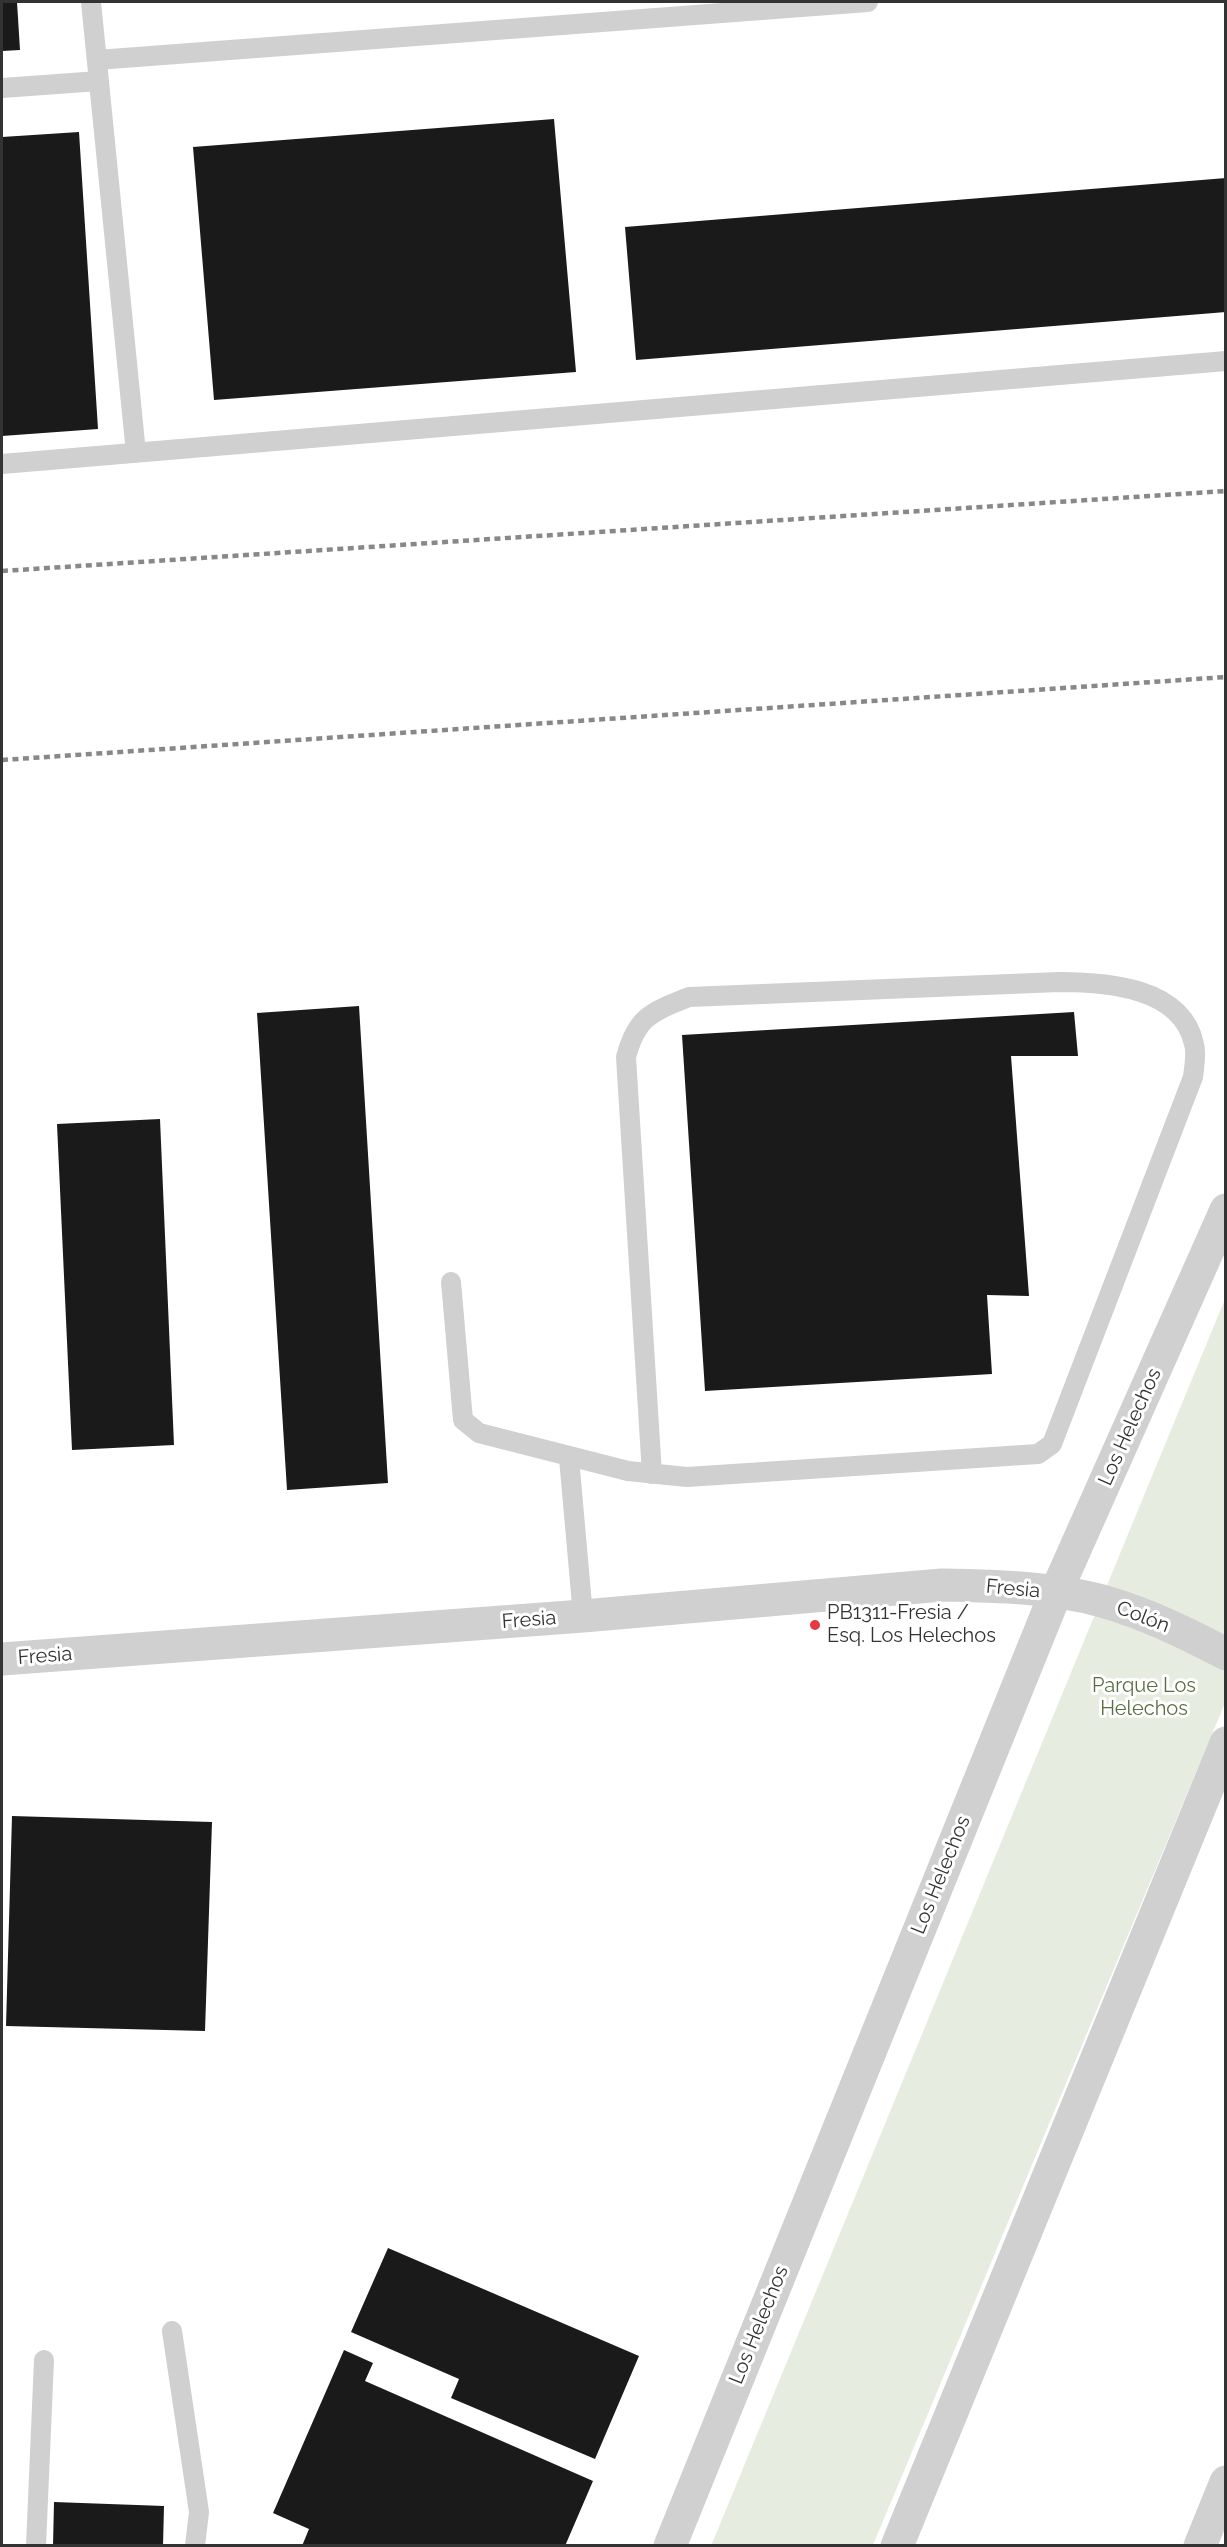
<!DOCTYPE html>
<html>
<head>
<meta charset="utf-8">
<style>
	body { margin:0 }
	#map { position:relative; width:1227px; height:2547px; overflow:hidden; background:#fff; font-family:Raleway,sans-serif }
	canvas { display:block }
	.frame { position:absolute; inset:0; border:3px solid #333; pointer-events:none }
</style>
</head>
<body>
<div id="map">
<canvas width="1227" height="2547"></canvas>
<div class="frame"></div>
</div>
<script>
const ctx = document.querySelector('canvas').getContext('2d');
ctx.lineJoin = 'round';
function paint(path, color) {
  ctx.fillStyle = color;
  ctx.fill(path, 'evenodd');
}
function strokePath(path, color, width, dash) {
  ctx.strokeStyle = color;
  ctx.lineWidth = width;
  ctx.lineCap = dash ? 'butt' : 'round';
  ctx.setLineDash(dash || []);
  ctx.stroke(path);
}
function drawText(font, color, halo, rows, align = 'center') {
  ctx.font = font + ' Raleway,sans-serif';
  ctx.lineWidth = 6;
  ctx.setLineDash([]);
  ctx.textBaseline = 'middle';
  ctx.strokeStyle = halo;
  ctx.fillStyle = color;
  for (const [text, x, y, turn = 0] of rows) {
    ctx.save();
    ctx.translate(x, y);
    ctx.rotate((+turn || 0) * Math.PI / 180);
    ctx.textAlign = isNaN(turn) ? turn : align;
    if (halo) ctx.strokeText(text, 0, 0);
    ctx.fillText(text, 0, 0);
    ctx.restore();
  }
}
paint(new Path2D(`
	M 1225,1299 L 1225,1703 L 873,2545 L 711,2546 Z`), '#e6ecdf');
paint(new Path2D(`
	M 2,2 L 17,2 L 20,50 L 2,51 Z
	M 554,119 L 576,372 L 214,400 L 193,147 Z
	M 79,132 L 98,429 L 2,436 L 2,137 Z
	M 1226,178 L 1226,312 L 636,360 L 625,227 Z
	M 359,1006 L 388,1483 L 287,1490 L 257,1013 Z
	M 1074,1012 L 1078,1056 L 1011,1056 L 1029,1296 L 987,1295 L 992,1374 L 705,1391 L 682,1035 Z
	M 160,1119 L 174,1445 L 72,1450 L 57,1124 Z
	M 12,1816 L 212,1822 L 205,2031 L 6,2026 Z
	M 388,2248 L 639,2356 L 595,2459 L 451,2398 L 459,2379 L 351,2332 Z
	M 344,2350 L 373,2363 L 365,2381 L 593,2481 L 565,2546 L 302,2546 L 309,2529 L 273,2513 Z
	M 54,2502 L 164,2506 L 163,2546 L 53,2546 Z`), '#1a1a1a');
strokePath(new Path2D(`
	M 91,2 L 136,453
	M 97,60 L 868,2
	M 2,88 L 99,81
	M 2,464 L 1226,361
	M 451,1282 L 463,1420 L 479,1433 L 628,1471 L 687,1477 L 1038,1454 L 1052,1444 L 1193,1077 C 1194,1067 1197,1054 1194,1044 C 1182,987 1106,982 1059,982 L 689,997 C 652,1012 637,1016 626,1057 L 652,1474
	M 569,1458 L 583,1616
	M 172,2331 L 199,2512 L 195,2546
	M 36,2546 L 44,2360`), '#d0d0d0', 20);
strokePath(new Path2D(`
	M 670,2546 L 1056,1592 L 1226,1210
	M 897,2546 L 1226,1743
	M 1200,2546 L 1226,2482`), '#d0d0d0', 33);
strokePath(new Path2D(`
	M 2,1659 L 583,1616 L 942,1585 C 995,1586 1051,1587 1102,1601 C 1145,1613 1186,1633 1226,1654`), '#d0d0d0', 33);
strokePath(new Path2D(`
	M 2,571 L 1226,491
	M 2,760 L 1226,677`), '#888', 4.5, [6, 4.5]);
for (const [x, y, r, color] of [
	[815,1625,6,"#e63946"]
]) {
  const dot = new Path2D();
  dot.arc(x, y, r, 0, 2 * Math.PI);
  ctx.fillStyle = color;
  ctx.fill(dot);
  strokePath(dot, '#fff', 2);
}
drawText('20px', '#333', '#fff', [
	["Los Helechos",1130,1427,-66],
	["Fresia",1013,1589,5],
	["Colón",1143,1617,21],
	["Fresia",529,1620,-4],
	["Fresia",45,1656,-4],
	["Los Helechos",941,1875,-68],
	["Los Helechos",759,2325,-68]
]);
drawText('20px', '#333', '#fff', [
	["PB1311-Fresia /",827,1613],
	["Esq. Los Helechos",827,1636]
], 'left');
drawText('20px', '#56703f', '#fff', [
	["Parque Los",1144,1686],
	["Helechos",1144,1709]
]);
</script>
</body>
</html>
